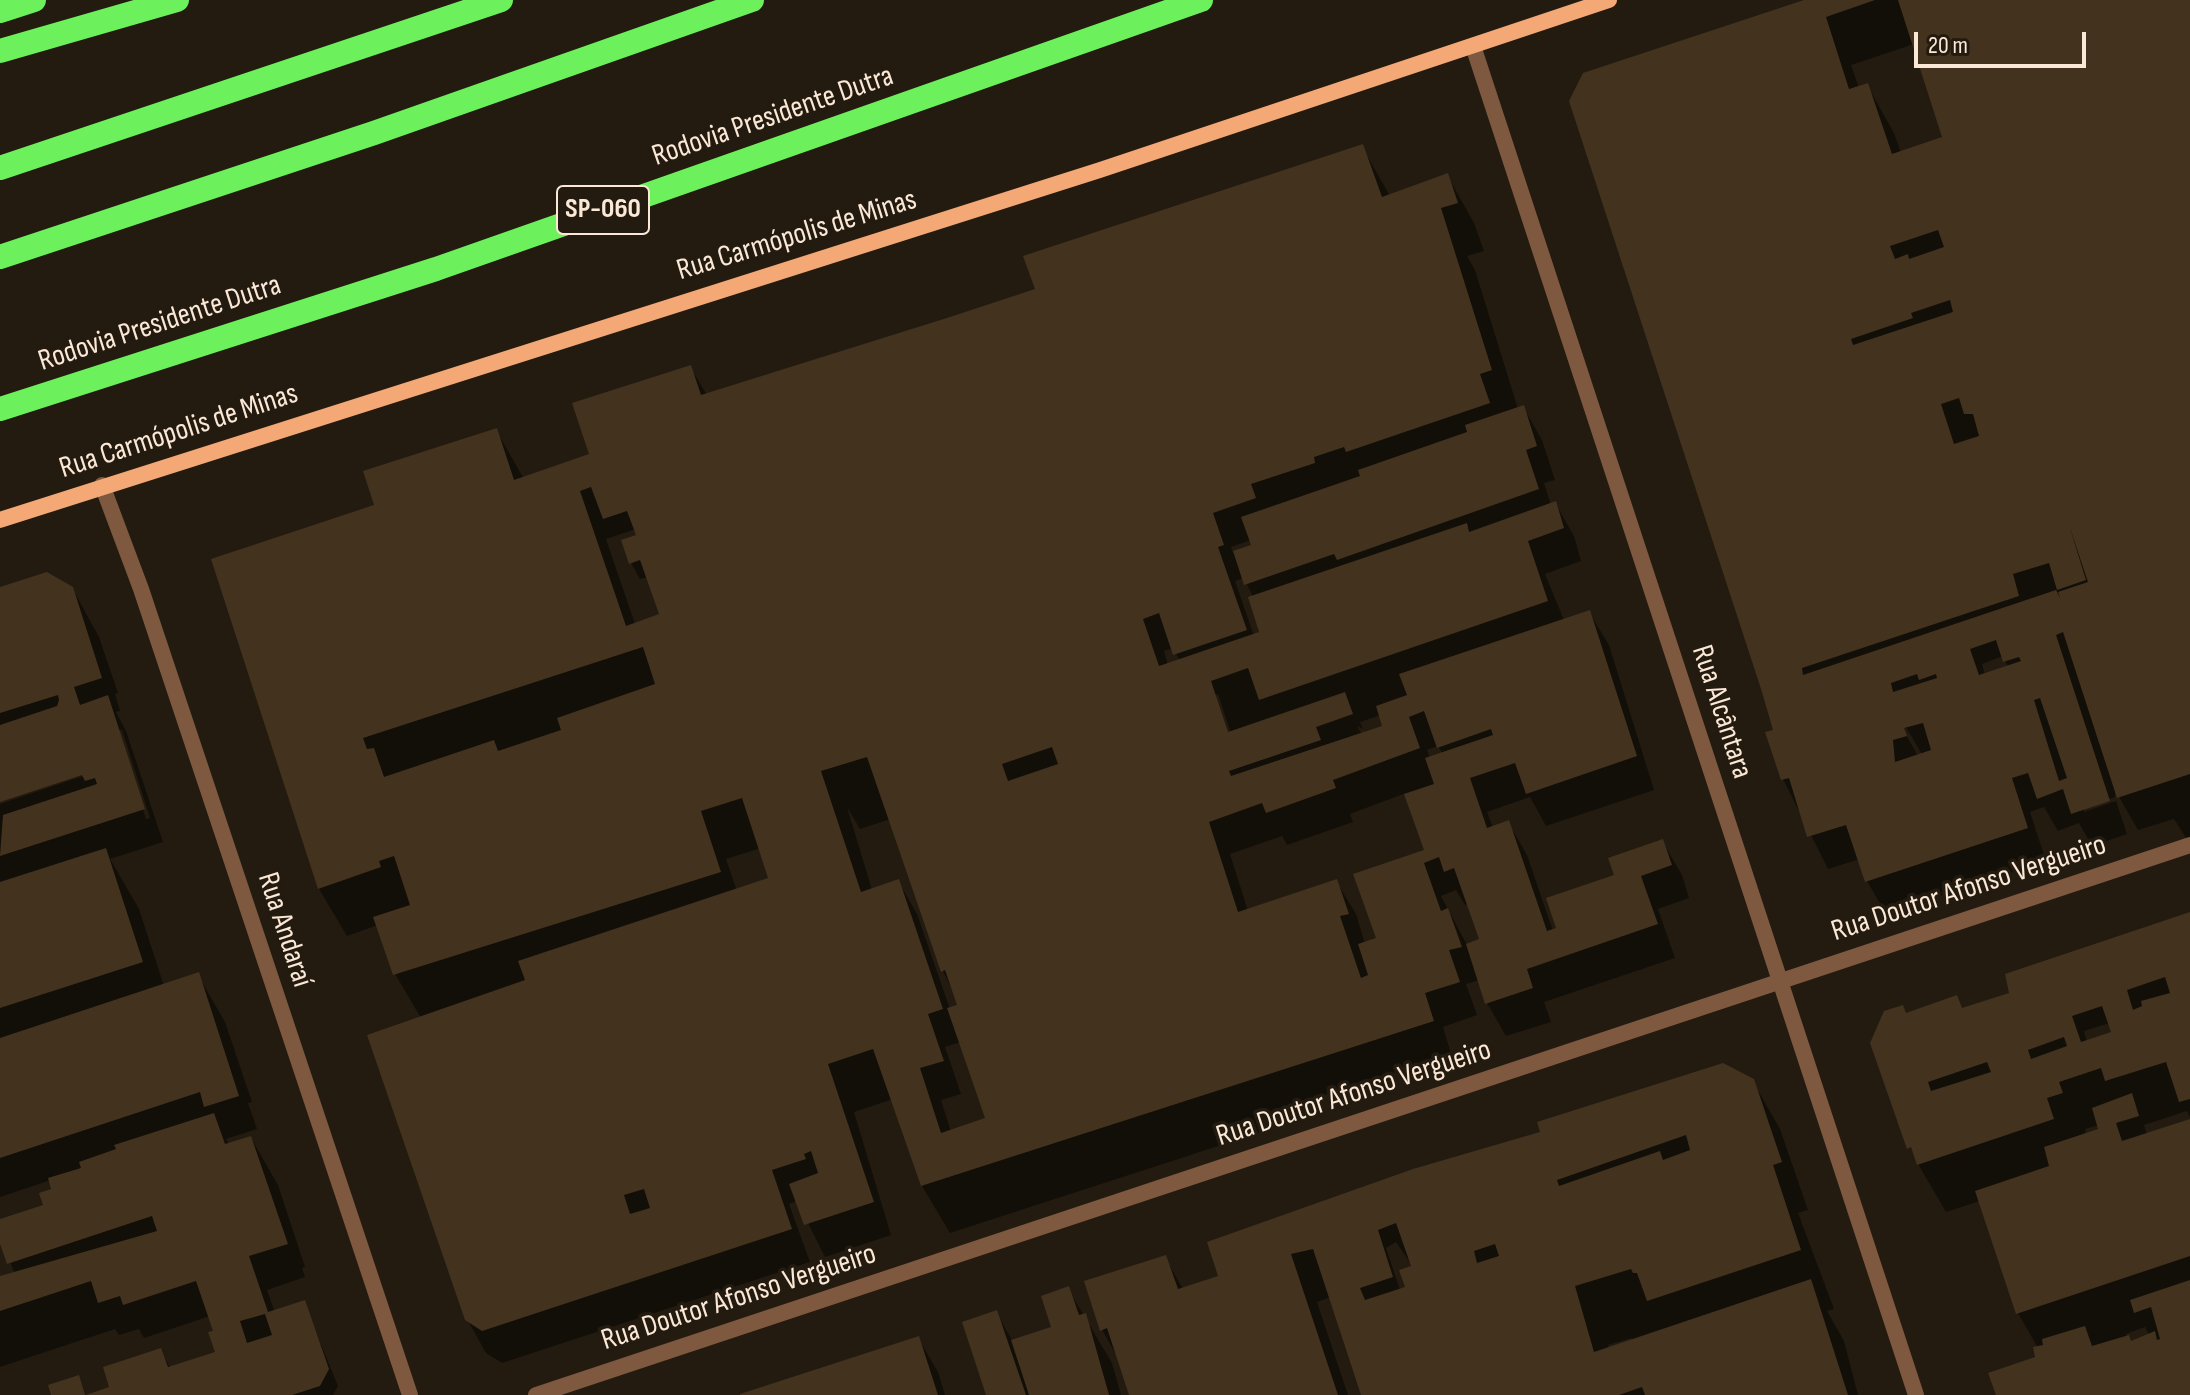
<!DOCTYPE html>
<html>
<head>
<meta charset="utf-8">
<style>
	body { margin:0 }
	#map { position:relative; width:2190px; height:1395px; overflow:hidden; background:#231b10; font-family:"Sofia Sans Condensed",sans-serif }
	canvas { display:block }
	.scale { position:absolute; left:1914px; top:32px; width:172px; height:36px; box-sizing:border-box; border:4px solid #fbe8d6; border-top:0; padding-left:10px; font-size:24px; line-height:28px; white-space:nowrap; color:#fbe8d6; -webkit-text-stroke:6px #231b10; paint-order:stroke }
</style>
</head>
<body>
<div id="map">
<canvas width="2190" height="1395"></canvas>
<div class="scale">20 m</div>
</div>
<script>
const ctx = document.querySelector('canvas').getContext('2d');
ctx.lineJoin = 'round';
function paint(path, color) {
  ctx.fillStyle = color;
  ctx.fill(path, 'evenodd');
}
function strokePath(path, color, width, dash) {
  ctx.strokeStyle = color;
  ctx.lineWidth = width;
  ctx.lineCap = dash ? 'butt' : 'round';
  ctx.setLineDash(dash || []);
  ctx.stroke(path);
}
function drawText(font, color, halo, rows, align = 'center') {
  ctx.font = font + ' "Sofia Sans Condensed",sans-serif';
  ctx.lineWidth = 7;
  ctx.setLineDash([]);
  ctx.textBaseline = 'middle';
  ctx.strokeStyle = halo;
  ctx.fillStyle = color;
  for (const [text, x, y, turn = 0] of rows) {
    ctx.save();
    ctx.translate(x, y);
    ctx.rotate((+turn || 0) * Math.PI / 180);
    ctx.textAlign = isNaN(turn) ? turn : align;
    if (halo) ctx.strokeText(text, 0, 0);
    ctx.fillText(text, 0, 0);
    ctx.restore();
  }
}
paint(new Path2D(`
	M 1810,0 L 2190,0 L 2190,844 L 2174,819 L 2138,830 L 2115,790 L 2115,797 L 2084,808 L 2084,812 L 2116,801 L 2127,834 L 2092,846 L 2079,823 L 2058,831 L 2044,807 L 2030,812 L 2046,861 L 1886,914 L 1867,881 L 1860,859 L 1828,869 L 1783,779 L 1776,731 ZM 1914,44 L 1945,138 L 1901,153 L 1894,133 L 1867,85 L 1859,88 L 1851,65 ZM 2003,656 L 2008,667 L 1985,675 L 1982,664 ZM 1901,719 L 1923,756 L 1918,756 L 1898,721 Z
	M 1362,147 L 1390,196 L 1447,175 L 1474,223 L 1484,251 L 1467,256 L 1475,270 L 1518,409 L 1523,407 L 1542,440 L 1555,480 L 1544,483 L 1551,505 L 1555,503 L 1574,536 L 1581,561 L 1545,574 L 1564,620 L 1589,612 L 1609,645 L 1654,790 L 1546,826 L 1530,797 L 1487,812 L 1493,828 L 1508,822 L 1527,855 L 1553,931 L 1662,841 L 1682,875 L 1689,898 L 1658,909 L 1675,958 L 1544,1002 L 1551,1022 L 1506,1036 L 1487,1003 L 1480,980 L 1466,984 L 1477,1015 L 1443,1027 L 1451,1054 L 1309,1100 L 1314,1115 L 950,1233 L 922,1186 L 893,1099 L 854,1112 L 891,1235 L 825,1257 L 797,1201 L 789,1204 L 810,1262 L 502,1363 L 486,1353 L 467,1319 L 421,1018 L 395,974 L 378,925 L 347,936 L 319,889 L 213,560 L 374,507 L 496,430 L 524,479 L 592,455 L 690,367 L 707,395 L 1037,290 ZM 636,529 L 638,536 L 631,563 L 640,579 L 648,577 L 661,615 L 635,624 L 606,539 ZM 1251,540 L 1253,547 L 1233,553 L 1231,547 ZM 1244,578 L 1253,597 L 1262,633 L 1254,636 L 1235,581 ZM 1173,648 L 1180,661 L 1168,665 L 1164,651 ZM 1218,694 L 1231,734 L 1226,734 L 1214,696 ZM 1381,715 L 1385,727 L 1366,742 L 1357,726 L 1363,729 L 1360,722 ZM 1438,746 L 1443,754 L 1430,758 L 1427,750 ZM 1406,793 L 1426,851 L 1378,939 L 1365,944 L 1356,914 L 1336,881 L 1248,911 L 1230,854 L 1282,836 L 1287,845 L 1353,822 L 1350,814 ZM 847,807 L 860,829 L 891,819 L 943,971 L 960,1006 L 950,1009 L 917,914 L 898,881 L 872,890 ZM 761,848 L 771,879 L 737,891 L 726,859 ZM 1456,890 L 1465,905 L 1469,903 L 1481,940 L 1467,945 L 1441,896 ZM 961,1042 L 988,1119 L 951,1132 L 941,1100 L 961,1094 L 945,1047 Z
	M 72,588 L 99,637 L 118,693 L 115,694 L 120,711 L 116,712 L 126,731 L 163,842 L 110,859 L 139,909 L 164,986 L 198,975 L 225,1022 L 252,1102 L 248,1103 L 257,1129 L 226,1139 L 230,1145 L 251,1138 L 278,1185 L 305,1267 L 302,1268 L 305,1277 L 267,1290 L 275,1313 L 304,1303 L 338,1386 L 333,1395 L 90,1395 L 111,1388 L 160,1350 L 171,1369 L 217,1353 L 216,1332 L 210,1316 L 144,1338 L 139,1329 L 119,1335 L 115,1329 L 0,1367 L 0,1278 L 15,1274 L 0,1237 L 0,1221 L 45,1206 L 54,1190 L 51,1180 L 0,1197 L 0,804 L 92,773 L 91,770 L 0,799 L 0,589 ZM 118,730 L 122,730 L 150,818 L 146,819 Z
	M 2190,914 L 2190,1117 L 2187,1111 L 2144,1125 L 2147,1135 L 2190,1121 L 2190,1395 L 1998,1395 L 2038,1359 L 2038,1348 L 2018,1313 L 1980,1201 L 1946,1212 L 1918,1164 L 1906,1015 L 1956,997 L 1963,1010 L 2012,994 ZM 2110,1023 L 2113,1034 L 2087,1042 L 2084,1031 ZM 2099,1125 L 2101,1130 L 2086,1135 L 2085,1129 ZM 2145,1327 L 2150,1336 L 2131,1343 L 2126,1334 Z
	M 1752,1080 L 1780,1129 L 1808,1210 L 1798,1213 L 1834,1309 L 1827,1311 L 1844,1341 L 1858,1395 L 1363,1395 L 1331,1297 L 1317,1302 L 1348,1395 L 1131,1395 L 1121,1363 L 1102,1330 L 1165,1258 L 1183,1289 ZM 1396,1242 L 1413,1267 L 1408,1287 L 1400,1290 L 1386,1248 ZM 1632,1338 L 1633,1341 L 1609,1349 L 1608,1345 Z
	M 1068,1289 L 1112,1363 L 1121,1395 L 988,1395 L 996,1312 L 1013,1342 L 1054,1337 Z
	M 918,1338 L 938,1372 L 945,1395 L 746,1395 Z`), '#0007');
paint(new Path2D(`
	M 1804,0 L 1875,0 L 1826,17 L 1849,89 L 1868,83 L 1892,154 L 1942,137 L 1898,0 L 2190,0 L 2190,774 L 2117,798 L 2063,632 L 2056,635 L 2110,801 L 2071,814 L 2063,789 L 2037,799 L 2028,773 L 2012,778 L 2028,828 L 1865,882 L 1846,825 L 1807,837 L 1789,778 L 1781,780 L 1765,732 L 1773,730 L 1762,692 L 1569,101 L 1583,73 ZM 1938,230 L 1944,247 L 1909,259 L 1908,254 L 1895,259 L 1890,246 ZM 1950,300 L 1953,312 L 1853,345 L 1851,339 L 1913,318 L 1911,313 ZM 1959,398 L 1964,414 L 1973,414 L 1979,436 L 1954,444 L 1941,404 ZM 2069,525 L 2088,582 L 2058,592 L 2060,598 L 2056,590 L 1803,675 L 1802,668 L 2019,596 L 2013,574 L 2049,563 L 2057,590 L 2086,580 ZM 1996,640 L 2003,662 L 2019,657 L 2021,661 L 1979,675 L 1970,649 ZM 1917,674 L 1919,680 L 1936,674 L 1937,678 L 1893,692 L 1891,683 ZM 2040,698 L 2067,778 L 2059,781 L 2034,700 ZM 1923,723 L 1931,750 L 1895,762 L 1893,740 L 1907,736 L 1904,728 Z
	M 1363,144 L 1382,197 L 1448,173 L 1458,203 L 1441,208 L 1492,370 L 1480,374 L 1490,403 L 1346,452 L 1344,447 L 1314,457 L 1315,463 L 1251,484 L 1256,498 L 1213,513 L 1224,545 L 1218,547 L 1247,630 L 1173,655 L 1159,613 L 1143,619 L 1159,666 L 1259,632 L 1248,597 L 1467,523 L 1469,532 L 1556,501 L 1564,528 L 1528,541 L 1548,601 L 1259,700 L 1248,668 L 1211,681 L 1228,732 L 1345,692 L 1353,714 L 1316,727 L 1321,740 L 1229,771 L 1231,776 L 1382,726 L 1376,706 L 1407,695 L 1399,674 L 1590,610 L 1637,756 L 1526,794 L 1515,763 L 1470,778 L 1487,828 L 1509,820 L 1547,931 L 1556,928 L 1546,898 L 1614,875 L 1608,858 L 1663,839 L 1672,865 L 1641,876 L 1658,924 L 1527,969 L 1533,988 L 1485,1004 L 1466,944 L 1479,939 L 1454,868 L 1444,872 L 1439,857 L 1424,863 L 1441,911 L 1448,908 L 1462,947 L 1449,950 L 1460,982 L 1425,993 L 1434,1021 L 921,1186 L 873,1049 L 828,1064 L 874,1202 L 804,1225 L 789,1184 L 818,1173 L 811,1151 L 804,1154 L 806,1159 L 772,1170 L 792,1229 L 482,1331 L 465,1320 L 367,1035 L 525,980 L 518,961 L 768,878 L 742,798 L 701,811 L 721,872 L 393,975 L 373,917 L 410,905 L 394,856 L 379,861 L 381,867 L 318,889 L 211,559 L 374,505 L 363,471 L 497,428 L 514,480 L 589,454 L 572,403 L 691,365 L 701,395 L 950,317 L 1035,289 L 1023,256 ZM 591,487 L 603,519 L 627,511 L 636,535 L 621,540 L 629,564 L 640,560 L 659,614 L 626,626 L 580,491 ZM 643,647 L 655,684 L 557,718 L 561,730 L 498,751 L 494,740 L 384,777 L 374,748 L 367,749 L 363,738 ZM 1424,711 L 1437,748 L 1491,729 L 1493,735 L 1425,758 L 1434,784 L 1404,794 L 1424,850 L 1353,874 L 1376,938 L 1358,944 L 1368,975 L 1361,978 L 1340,916 L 1349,914 L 1337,879 L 1238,912 L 1209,822 L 1262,803 L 1266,813 L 1336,788 L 1333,780 L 1420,748 L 1409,717 ZM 1052,747 L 1058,764 L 1008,781 L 1002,764 ZM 867,757 L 941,972 L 945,970 L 957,1005 L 947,1008 L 985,1118 L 941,1133 L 920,1068 L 944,1061 L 928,1014 L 943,1009 L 899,879 L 861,892 L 821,771 ZM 644,1189 L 650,1208 L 630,1214 L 624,1195 Z
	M 1524,405 L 1537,446 L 1526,450 L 1539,489 L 1337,560 L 1334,554 L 1244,585 L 1233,551 L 1251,545 L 1241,517 L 1360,476 L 1358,470 L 1467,432 L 1465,425 Z
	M 47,572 L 73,587 L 102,678 L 74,687 L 80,705 L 108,695 L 145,809 L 0,856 L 3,815 L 97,784 L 95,778 L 85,781 L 82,775 L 0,802 L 0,725 L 57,706 L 59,700 L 58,695 L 0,713 L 0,587 Z
	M 106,848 L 143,962 L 0,1008 L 0,882 Z
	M 2190,912 L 2190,1099 L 2179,1102 L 2166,1062 L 2105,1081 L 2101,1068 L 2059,1082 L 2063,1093 L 2047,1098 L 2054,1119 L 1917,1165 L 1911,1147 L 1907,1149 L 1870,1043 L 1884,1011 L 1903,1005 L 1906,1013 L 1957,995 L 1962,1008 L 2009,993 L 2005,974 ZM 2165,977 L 2170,993 L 2141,1001 L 2142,1006 L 2133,1010 L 2127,990 ZM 2102,1006 L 2111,1032 L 2081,1042 L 2072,1016 ZM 2064,1037 L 2067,1046 L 2031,1059 L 2028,1050 ZM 1987,1062 L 1991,1072 L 1931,1091 L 1928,1082 Z
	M 199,972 L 239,1096 L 204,1107 L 200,1092 L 0,1158 L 0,1038 Z
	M 1723,1063 L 1754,1079 L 1782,1162 L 1773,1165 L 1801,1250 L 1647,1301 L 1637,1273 L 1633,1273 L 1631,1269 L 1575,1286 L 1594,1352 L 1811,1279 L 1848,1395 L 1645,1395 L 1642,1387 L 1619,1395 L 1361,1395 L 1313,1249 L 1291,1254 L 1338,1395 L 1129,1395 L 1107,1328 L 1100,1331 L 1084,1281 L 1166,1255 L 1184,1306 L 1178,1289 L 1218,1276 L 1207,1242 L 1413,1169 L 1540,1132 L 1537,1122 ZM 1686,1135 L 1690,1150 L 1663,1160 L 1660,1151 L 1559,1186 L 1557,1180 ZM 1396,1223 L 1411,1266 L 1399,1270 L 1405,1287 L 1365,1300 L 1360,1288 L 1393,1277 L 1378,1230 ZM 1495,1244 L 1499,1256 L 1477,1263 L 1474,1251 Z
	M 2132,1093 L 2139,1116 L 2116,1123 L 2122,1141 L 2190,1119 L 2190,1256 L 2016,1314 L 1975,1191 L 2049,1166 L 2044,1147 L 2098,1129 L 2092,1108 Z
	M 214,1113 L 225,1144 L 251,1136 L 288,1244 L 249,1256 L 268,1312 L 305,1300 L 329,1369 L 320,1386 L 292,1395 L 86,1395 L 109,1387 L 103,1367 L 161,1348 L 168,1367 L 215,1352 L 208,1332 L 213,1331 L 196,1281 L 123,1305 L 120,1296 L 98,1303 L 91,1281 L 0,1311 L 0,1276 L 157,1231 L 152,1216 L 7,1264 L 0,1244 L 0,1219 L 43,1205 L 39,1193 L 51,1189 L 48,1178 L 81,1168 L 79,1162 L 116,1149 L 114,1145 ZM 265,1314 L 272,1335 L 247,1343 L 240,1321 Z
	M 2190,1280 L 2190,1395 L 1996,1395 L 1988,1373 L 2035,1357 L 2033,1347 L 2043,1345 L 2042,1339 L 2085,1326 L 2092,1346 L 2129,1335 L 2131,1341 L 2155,1331 L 2157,1340 L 2160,1339 L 2151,1307 L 2134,1313 L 2130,1300 Z
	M 1069,1286 L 1079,1315 L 1086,1313 L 1109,1395 L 1029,1395 L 1011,1340 L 1051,1327 L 1041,1296 Z
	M 997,1310 L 1026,1395 L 986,1395 L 962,1322 Z
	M 919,1336 L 938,1395 L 740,1395 L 740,1394 Z
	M 79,1375 L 85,1395 L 51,1395 L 48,1385 Z`), '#43331e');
strokePath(new Path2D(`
	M 536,1395 L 2190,845`), '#7e5940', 16);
strokePath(new Path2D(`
	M 1473,46 L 1916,1395
	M 102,485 L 141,589 L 410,1395`), '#7e5940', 16);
strokePath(new Path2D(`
	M 0,520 L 1100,170 L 1609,0`), '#f3a876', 16);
strokePath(new Path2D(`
	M 0,11 L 34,0
	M 0,51 L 177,0
	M 0,168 L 501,0
	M 0,257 L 374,133 L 752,0
	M 0,409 L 436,269 L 1201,0`), '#6cf15c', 24);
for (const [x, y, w] of [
	[603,210,92]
]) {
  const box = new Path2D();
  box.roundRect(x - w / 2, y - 24, w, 48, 6);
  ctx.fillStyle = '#231b10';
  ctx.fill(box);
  strokePath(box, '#fbe8d6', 2);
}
drawText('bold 28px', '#fbe8d6', null, [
	["SP-060",603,210]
]);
drawText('30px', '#fbe8d6', '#231b10', [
	["Rodovia Presidente Dutra",773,117,-19],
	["Rua Carmópolis de Minas",797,236,-17],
	["Rodovia Presidente Dutra",160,324,-18],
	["Rua Carmópolis de Minas",179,432,-18],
	["Rua Alcântara",1721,712,72],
	["Rua Doutor Afonso Vergueiro",1969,889,-18],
	["Rua Andaraí",284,930,72],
	["Rua Doutor Afonso Vergueiro",1354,1094,-18],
	["Rua Doutor Afonso Vergueiro",739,1298,-18]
]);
</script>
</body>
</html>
